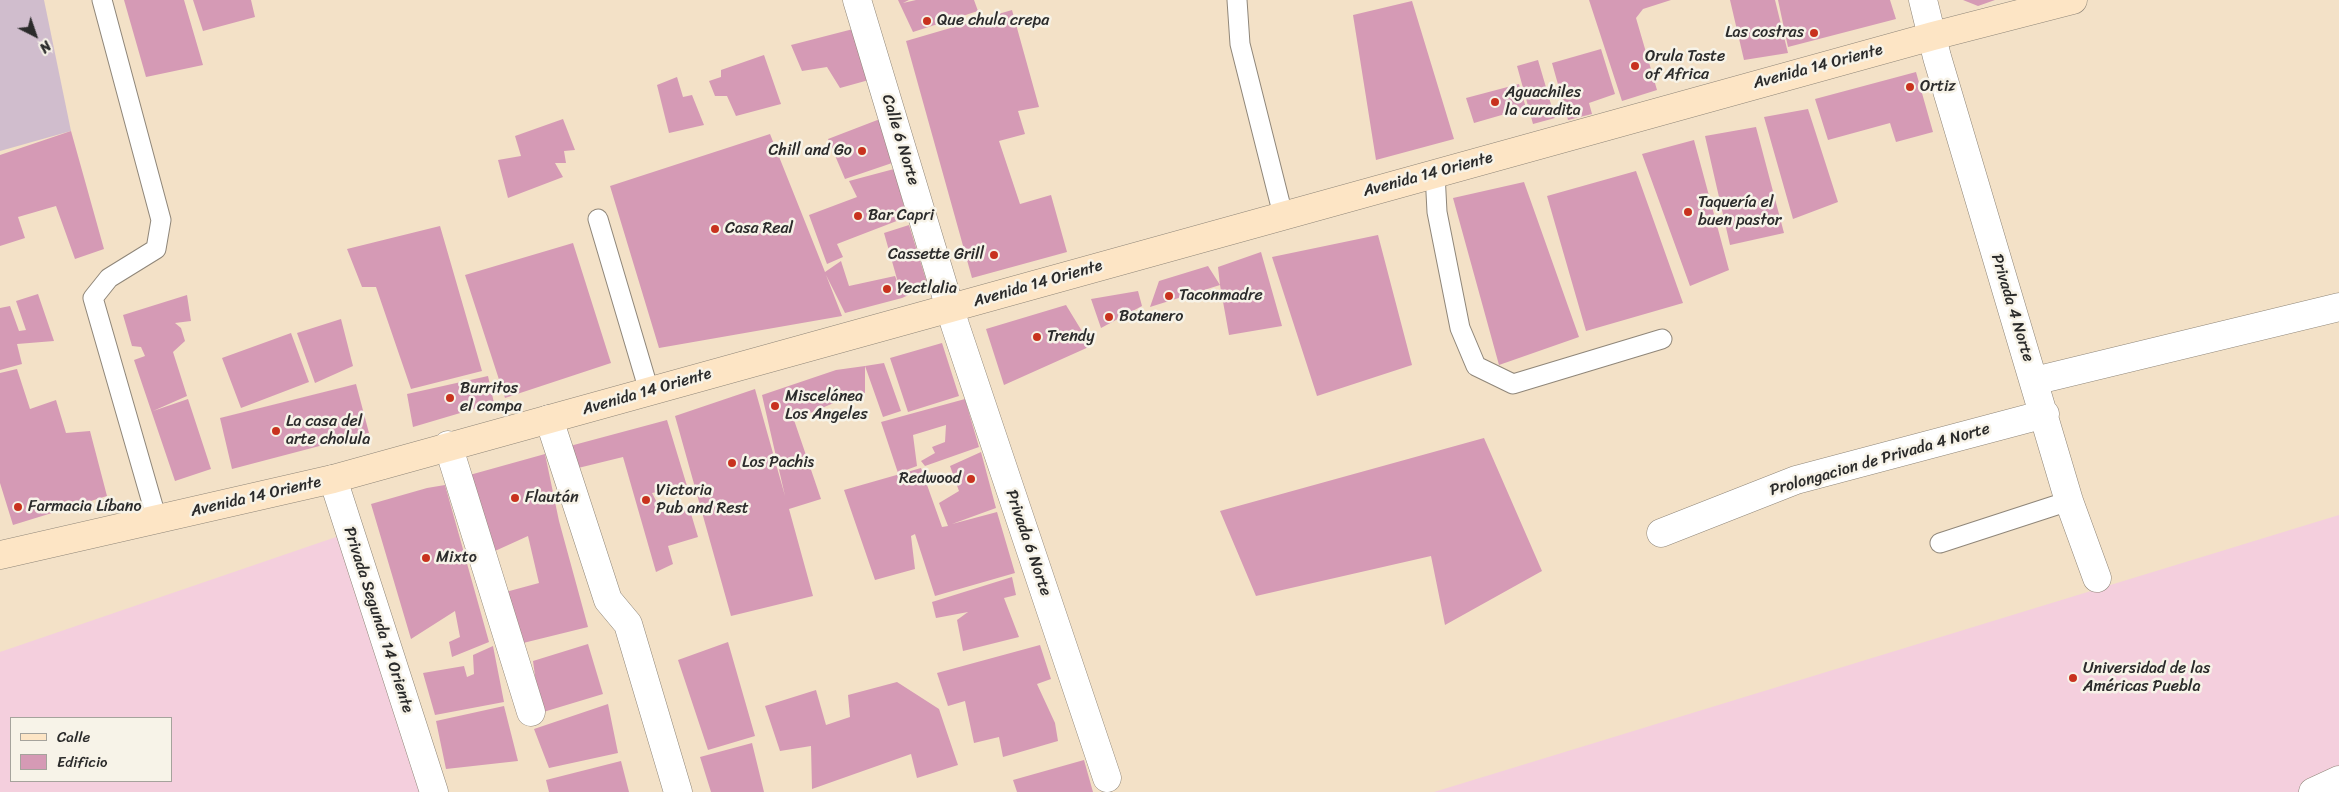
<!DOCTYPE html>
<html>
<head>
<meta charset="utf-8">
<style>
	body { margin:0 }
	#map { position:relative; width:2339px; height:792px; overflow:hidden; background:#f3e1c7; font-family:Sriracha,sans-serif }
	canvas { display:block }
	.legend { position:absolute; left:10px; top:717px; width:162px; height:65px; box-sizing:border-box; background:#f7f3e8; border:1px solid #a5a39c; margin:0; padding:6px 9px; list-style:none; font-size:15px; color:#2b2b2b }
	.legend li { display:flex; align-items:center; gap:10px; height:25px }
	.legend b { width:25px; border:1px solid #a5a39c }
	.north { position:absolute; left:10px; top:10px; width:50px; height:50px; -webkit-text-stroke:4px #f7f3e8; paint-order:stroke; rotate:139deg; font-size:14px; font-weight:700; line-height:20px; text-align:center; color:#2b2b2b }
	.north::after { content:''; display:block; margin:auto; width:18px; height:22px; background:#2b2b2b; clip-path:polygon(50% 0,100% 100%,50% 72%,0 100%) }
</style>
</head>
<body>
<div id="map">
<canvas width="2339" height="792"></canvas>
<ul class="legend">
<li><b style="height:6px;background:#fde5c5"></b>Calle</li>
<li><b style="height:14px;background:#d59ab5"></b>Edificio</li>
</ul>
<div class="north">N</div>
</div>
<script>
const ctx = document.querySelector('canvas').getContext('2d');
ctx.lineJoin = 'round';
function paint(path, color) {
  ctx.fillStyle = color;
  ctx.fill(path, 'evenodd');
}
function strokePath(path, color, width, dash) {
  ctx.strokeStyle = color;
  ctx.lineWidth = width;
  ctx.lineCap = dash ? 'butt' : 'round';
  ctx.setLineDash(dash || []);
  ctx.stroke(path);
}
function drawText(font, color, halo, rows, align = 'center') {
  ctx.font = font + ' Sriracha,sans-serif';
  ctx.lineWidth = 5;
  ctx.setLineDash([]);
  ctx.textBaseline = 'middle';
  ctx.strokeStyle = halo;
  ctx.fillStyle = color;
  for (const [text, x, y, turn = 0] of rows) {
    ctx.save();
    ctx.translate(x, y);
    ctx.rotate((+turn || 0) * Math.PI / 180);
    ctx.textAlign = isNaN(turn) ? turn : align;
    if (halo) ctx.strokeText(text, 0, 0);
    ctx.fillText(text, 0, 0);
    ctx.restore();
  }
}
paint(new Path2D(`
	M 2339,515 L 2339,792 L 1434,792 L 1908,647 Z
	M 339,536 L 420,792 L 0,792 L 0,652 ZM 11,718 L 171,718 L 171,781 L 11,781 Z`), '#f4cfdd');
paint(new Path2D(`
	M 0,0 L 44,0 L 71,131 L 0,151 Z`), '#d0bdcd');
paint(new Path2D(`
	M 124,0 L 184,0 L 203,65 L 146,77 Z
	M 193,0 L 251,0 L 255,17 L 203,31 Z
	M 898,0 L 909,0 L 903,3 L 916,0 L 974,0 L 978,11 L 913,32 Z
	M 1589,0 L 1671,0 L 1643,9 L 1636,18 L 1657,90 L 1622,101 Z
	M 1730,0 L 1775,0 L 1788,53 L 1744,60 Z
	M 1778,0 L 1890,0 L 1896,19 L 1788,47 Z
	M 1963,0 L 1995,0 L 1978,6 Z
	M 1412,1 L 1454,139 L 1376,160 L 1353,15 Z
	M 1012,10 L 1039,107 L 1018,111 L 1025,134 L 999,141 L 1020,204 L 1051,195 L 1067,252 L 972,278 L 906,41 Z
	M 857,28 L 876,78 L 840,88 L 827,67 L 802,71 L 791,45 Z
	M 1601,49 L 1615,94 L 1589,103 L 1592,114 L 1568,120 L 1552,63 Z
	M 764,55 L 781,104 L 736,116 L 727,96 L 715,96 L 709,81 L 721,77 L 721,70 Z
	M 1538,60 L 1555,118 L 1533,124 L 1517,66 Z
	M 1916,72 L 1933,132 L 1896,142 L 1890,123 L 1828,140 L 1815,99 Z
	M 677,77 L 683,97 L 692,95 L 704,125 L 669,133 L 657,85 Z
	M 1519,84 L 1526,108 L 1474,123 L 1466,98 Z
	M 1808,109 L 1838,202 L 1793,219 L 1764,117 Z
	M 563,119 L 575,150 L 564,151 L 566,163 L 555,163 L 563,177 L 508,198 L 498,160 L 521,156 L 515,136 Z
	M 880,119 L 895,162 L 845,179 L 828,139 Z
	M 1756,127 L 1784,233 L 1730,245 L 1705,136 Z
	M 71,131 L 104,249 L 75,259 L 56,206 L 18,217 L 25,238 L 0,246 L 0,155 Z
	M 770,134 L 825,272 L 841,261 L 849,286 L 895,276 L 899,286 L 884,233 L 909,225 L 928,286 L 902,298 L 845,313 L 826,275 L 842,316 L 659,348 L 610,186 Z
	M 1694,140 L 1729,270 L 1690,286 L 1642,154 Z
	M 894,169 L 907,217 L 837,244 L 843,257 L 827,264 L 809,215 L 857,197 L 849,181 Z
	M 1636,171 L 1683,303 L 1586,331 L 1547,196 Z
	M 1524,182 L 1579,337 L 1499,365 L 1453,198 Z
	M 440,226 L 482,371 L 411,389 L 376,287 L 362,287 L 347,249 Z
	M 1378,235 L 1412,365 L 1317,396 L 1272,257 Z
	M 573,243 L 611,363 L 505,398 L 465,275 Z
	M 1261,252 L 1282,326 L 1229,335 L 1220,285 L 1150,307 L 1159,281 L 1208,266 L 1220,285 L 1218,267 Z
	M 1138,291 L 1142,306 L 1101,328 L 1091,299 Z
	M 38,294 L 54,341 L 17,344 L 22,364 L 0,370 L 0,308 L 10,306 L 19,331 L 26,330 L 16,301 Z
	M 187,295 L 191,321 L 175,323 L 181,328 L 185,341 L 173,352 L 187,396 L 153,411 L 188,399 L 211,469 L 175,481 L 134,360 L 145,356 L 141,347 L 132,346 L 123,315 Z
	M 1066,305 L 1091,346 L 1004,385 L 986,329 Z
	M 341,319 L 353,366 L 315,383 L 297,333 Z
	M 291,333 L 309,382 L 241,408 L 222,358 Z
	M 942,343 L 959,396 L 908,412 L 890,358 Z
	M 884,363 L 901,411 L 883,417 L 865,366 L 865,393 L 843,399 L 794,420 L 821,499 L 789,509 L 813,596 L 731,616 L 675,416 L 755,389 L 785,496 L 762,395 L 836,370 L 865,366 Z
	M 17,369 L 30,409 L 56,400 L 66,433 L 90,431 L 107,496 L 13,525 L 0,483 L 0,373 Z
	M 488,376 L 494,403 L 413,427 L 407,394 Z
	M 356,384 L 369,433 L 232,469 L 220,418 Z
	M 965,399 L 979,447 L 925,466 L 921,461 L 935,453 L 932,447 L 945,442 L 946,425 L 913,435 L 917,466 L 898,473 L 881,422 Z
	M 667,420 L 687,486 L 652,493 L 662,512 L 689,507 L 698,537 L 668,546 L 673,564 L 656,572 L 623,457 L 574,469 L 570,446 Z
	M 1484,438 L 1542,571 L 1445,625 L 1431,556 L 1256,596 L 1220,511 Z
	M 981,452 L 996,508 L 952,524 L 997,512 L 1015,573 L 935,596 L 915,534 L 911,536 L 915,569 L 875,580 L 844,490 L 921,468 L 942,527 L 948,526 L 939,503 L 959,491 L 950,466 Z
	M 545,454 L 559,521 L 588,627 L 515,645 L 502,593 L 539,583 L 528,536 L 495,551 L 466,476 Z
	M 445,485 L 489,642 L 452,657 L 449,642 L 460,637 L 455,611 L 411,639 L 371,504 L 427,488 Z
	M 1012,577 L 1016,595 L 1004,598 L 1019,637 L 963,651 L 957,620 L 968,612 L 936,618 L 932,602 Z
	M 728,642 L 755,736 L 708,750 L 678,660 Z
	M 588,644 L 603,694 L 540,713 L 533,661 Z
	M 1040,645 L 1051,679 L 1037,684 L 1055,723 L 1058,741 L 1003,757 L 999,737 L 974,743 L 965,701 L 948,706 L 937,673 Z
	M 493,646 L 504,702 L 435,715 L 423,673 L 464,666 L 467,677 L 474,674 L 473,655 Z
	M 897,682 L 939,709 L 958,765 L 917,778 L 911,754 L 812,789 L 811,746 L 780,751 L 765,706 L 816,690 L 826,725 L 850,717 L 848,695 Z
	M 608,704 L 618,753 L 549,768 L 534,729 Z
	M 504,706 L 518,761 L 446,769 L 436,721 Z
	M 752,743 L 764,792 L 711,792 L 700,757 Z
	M 1084,760 L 1093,792 L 1017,792 L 1013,780 Z
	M 621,761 L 629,792 L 549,792 L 546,780 Z`), '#d59ab5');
const lane = new Path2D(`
	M 102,0 L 161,220 L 156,249 L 109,278 L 93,298 L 157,520
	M 1237,0 L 1240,44 L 1283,215
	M 1435,173 L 1437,212 L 1460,328 L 1476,366 L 1513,384 L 1662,339
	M 598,219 L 649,391
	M 1940,543 L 2069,501`);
const street = new Path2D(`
	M 857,0 L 955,325 L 1107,778
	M 1923,0 L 1937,57 L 2069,501 L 2097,578
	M 2034,381 L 2339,307
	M 549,419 L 608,600 L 628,624 L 678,792
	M 448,445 L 531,712
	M 333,479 L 434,792
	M 1661,533 L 1796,480 L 2045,414
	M 2313,792 L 2339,780`);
const secondary = new Path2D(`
	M 0,555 L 333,479 L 1933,36 L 2073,0`);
strokePath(lane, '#8f8679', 21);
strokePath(street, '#8f8679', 29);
strokePath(secondary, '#8f8679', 29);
strokePath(lane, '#fff', 19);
strokePath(street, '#fff', 28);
strokePath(secondary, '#fde5c5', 28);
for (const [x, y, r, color] of [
	[927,21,5,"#c8321e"],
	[1814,33,5,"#c8321e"],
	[1635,66,5,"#c8321e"],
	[1910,87,5,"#c8321e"],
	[1495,102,5,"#c8321e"],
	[862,151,5,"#c8321e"],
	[1688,212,5,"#c8321e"],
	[858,216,5,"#c8321e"],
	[715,229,5,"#c8321e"],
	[994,255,5,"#c8321e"],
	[887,289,5,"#c8321e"],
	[1169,296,5,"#c8321e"],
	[1109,317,5,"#c8321e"],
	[1037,337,5,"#c8321e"],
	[450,398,5,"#c8321e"],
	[775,406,5,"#c8321e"],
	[276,431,5,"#c8321e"],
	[732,463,5,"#c8321e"],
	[971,479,5,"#c8321e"],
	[515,498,5,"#c8321e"],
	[646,500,5,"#c8321e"],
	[18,507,5,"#c8321e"],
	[426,558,5,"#c8321e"],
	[2073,678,5,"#c8321e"]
]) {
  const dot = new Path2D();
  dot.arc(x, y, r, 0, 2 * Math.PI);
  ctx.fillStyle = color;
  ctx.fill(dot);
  strokePath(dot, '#f7f3e8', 2);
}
drawText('16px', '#2b2b2b', '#f7f3e8', [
	["Que chula crepa",937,21],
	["Las costras",1804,33,"right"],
	["Orula Taste",1645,57],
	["of Africa",1645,75],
	["Ortiz",1920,87],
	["Aguachiles",1505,93],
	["la curadita",1505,111],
	["Chill and Go",852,151,"right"],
	["Taquería el",1698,203],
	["buen pastor",1698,221],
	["Bar Capri",868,216],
	["Casa Real",725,229],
	["Cassette Grill",984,255,"right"],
	["Yectlalia",897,289],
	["Taconmadre",1179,296],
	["Botanero",1119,317],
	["Trendy",1047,337],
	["Burritos",460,389],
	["el compa",460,407],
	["Miscelánea",785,397],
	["Los Angeles",785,415],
	["La casa del",286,422],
	["arte cholula",286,440],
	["Los Pachis",742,463],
	["Redwood",961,479,"right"],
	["Victoria",656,491],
	["Pub and Rest",656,509],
	["Flaután",525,498],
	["Farmacia Líbano",28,507],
	["Mixto",436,558],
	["Universidad de las",2083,669],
	["Américas Puebla",2083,687]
], 'left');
drawText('16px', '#2b2b2b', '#f7f3e8', [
	["Avenida 14 Oriente",1818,67,-15],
	["Calle 6 Norte",900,140,73],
	["Avenida 14 Oriente",1428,175,-15],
	["Avenida 14 Oriente",1038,284,-16],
	["Privada 4 Norte",2012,308,73],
	["Avenida 14 Oriente",647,392,-16],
	["Prolongacion de Privada 4 Norte",1880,460,-16],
	["Avenida 14 Oriente",256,497,-13],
	["Privada 6 Norte",1028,543,71],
	["Privada Segunda 14 Oriente",378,620,72]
]);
</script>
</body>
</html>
